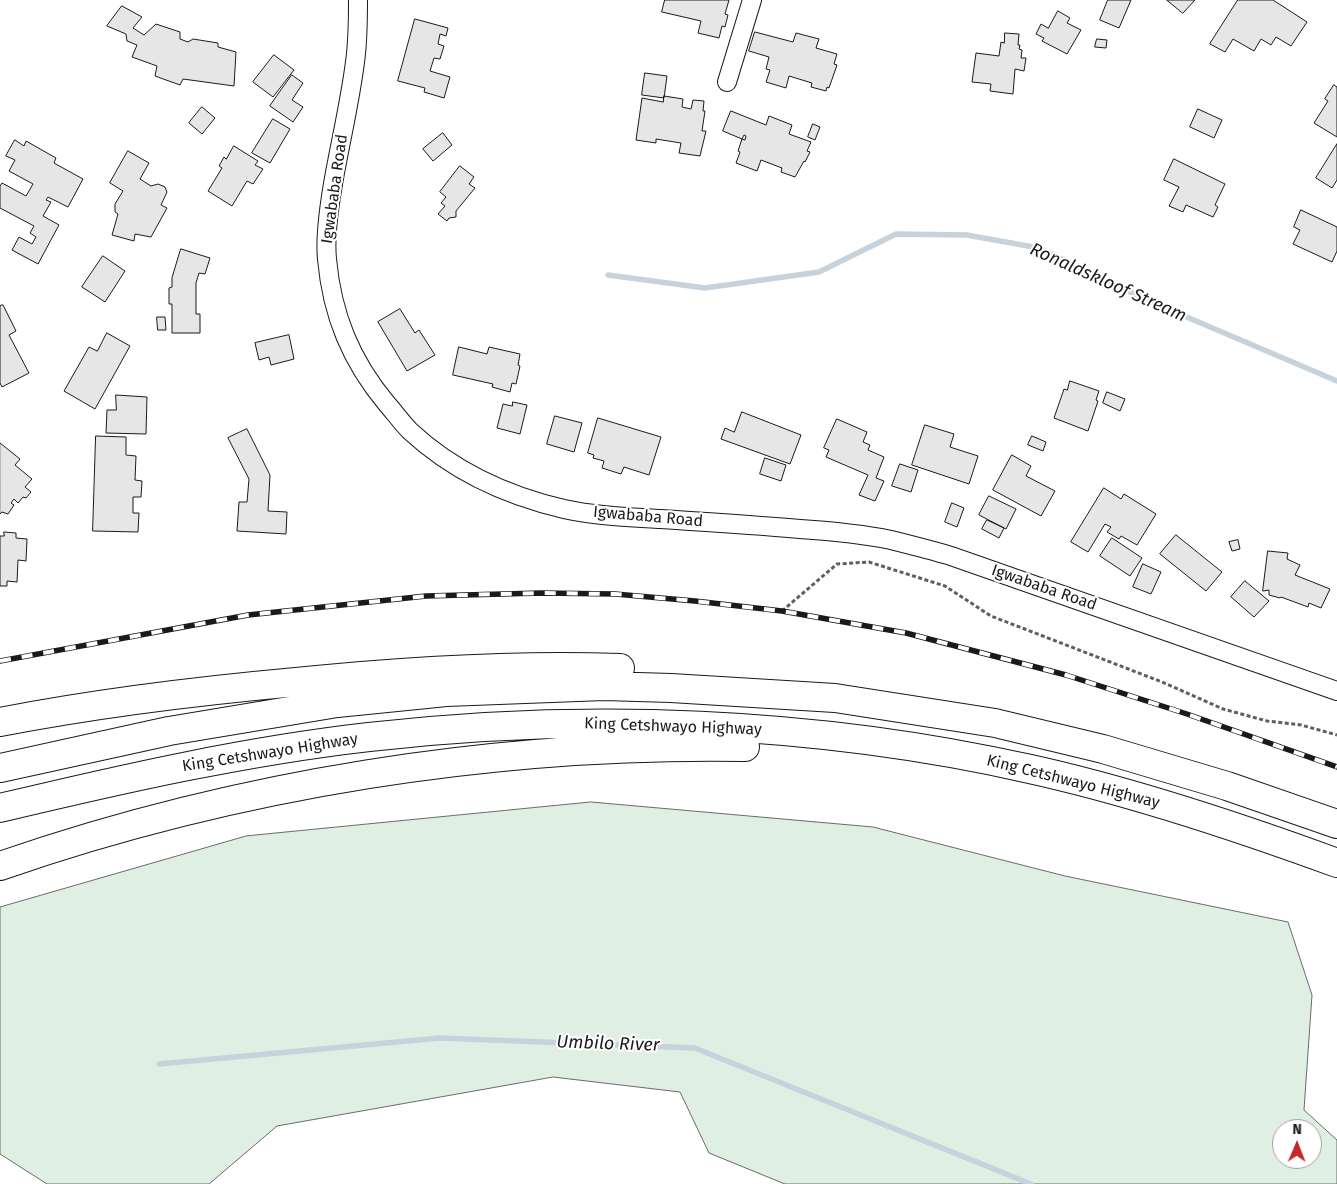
<!DOCTYPE html>
<html>
<head>
<meta charset="utf-8">
<style>
	body { margin:0 }
	#map { position:relative; width:1337px; height:1184px; overflow:hidden; background:#fff; font-family:"Fira Sans",sans-serif }
	canvas { display:block }
	.north { position:absolute; left:1272px; top:1119px; width:50px; height:50px; box-sizing:border-box; background:#fff; border:1px solid #a3a3a3; border-radius:50%; rotate:1deg; font-size:14px; font-weight:700; line-height:20px; text-align:center; color:#1a1a1a }
	.north::after { content:''; display:block; margin:auto; width:18px; height:22px; background:#c62828; clip-path:polygon(50% 0,100% 100%,50% 72%,0 100%) }
</style>
</head>
<body>
<div id="map">
<canvas width="1337" height="1184"></canvas>
<div class="north">N</div>
</div>
<script>
const ctx = document.querySelector('canvas').getContext('2d');
ctx.lineJoin = 'round';
function paint(path, color) {
  ctx.fillStyle = color;
  ctx.fill(path, 'evenodd');
}
function strokePath(path, color, width, dash) {
  ctx.strokeStyle = color;
  ctx.lineWidth = width;
  ctx.lineCap = dash ? 'butt' : 'round';
  ctx.setLineDash(dash || []);
  ctx.stroke(path);
}
function drawText(font, color, halo, rows, align = 'center') {
  ctx.font = font + ' "Fira Sans",sans-serif';
  ctx.lineWidth = 4;
  ctx.setLineDash([]);
  ctx.textBaseline = 'middle';
  ctx.strokeStyle = halo;
  ctx.fillStyle = color;
  for (const [text, x, y, turn = 0] of rows) {
    ctx.save();
    ctx.translate(x, y);
    ctx.rotate((+turn || 0) * Math.PI / 180);
    ctx.textAlign = isNaN(turn) ? turn : align;
    if (halo) ctx.strokeText(text, 0, 0);
    ctx.fillText(text, 0, 0);
    ctx.restore();
  }
}
const green = new Path2D(`
	M 591,802 L 873,827 L 1065,876 L 1288,922 L 1312,995 L 1304,1110 L 1337,1140 L 1337,1184 L 785,1184 L 709,1153 L 680,1092 L 553,1077 L 277,1126 L 209,1184 L 47,1184 L 0,1154 L 0,907 L 246,836 ZM 1282,1129 L 1312,1129 L 1312,1159 L 1282,1159 Z`);
paint(green, '#e0efe3');
strokePath(green, '#6a6a6a', 1);
strokePath(new Path2D(`
	M 608,275 L 705,288 L 819,272 L 896,234 L 967,235 L 1039,248 L 1149,301 L 1337,381
	M 159,1064 L 440,1038 L 695,1048 L 1031,1184`), '#c6d2dc', 5.5);
const building = new Path2D(`
	M 665,0 L 729,0 L 725,14 L 728,15 L 725,27 L 722,26 L 719,38 L 698,33 L 701,21 L 662,12 Z
	M 1108,0 L 1131,0 L 1119,28 L 1100,20 Z
	M 1167,0 L 1195,0 L 1183,13 Z
	M 1238,0 L 1273,0 L 1307,22 L 1291,46 L 1276,37 L 1271,45 L 1261,39 L 1254,51 L 1233,39 L 1225,52 L 1210,44 Z
	M 122,6 L 142,17 L 133,28 L 144,35 L 156,24 L 180,32 L 180,39 L 188,42 L 193,39 L 218,43 L 218,47 L 236,52 L 234,86 L 183,79 L 180,85 L 155,76 L 157,66 L 132,57 L 137,45 L 127,41 L 126,34 L 107,26 Z
	M 1058,11 L 1070,18 L 1067,23 L 1081,30 L 1067,54 L 1042,41 L 1044,38 L 1036,34 L 1041,24 L 1048,28 Z
	M 415,19 L 448,28 L 446,36 L 440,34 L 438,44 L 444,46 L 440,59 L 434,58 L 430,71 L 450,77 L 444,98 L 424,92 L 425,88 L 398,81 Z
	M 755,32 L 793,42 L 796,33 L 819,39 L 816,48 L 837,54 L 834,64 L 837,65 L 829,88 L 827,87 L 826,91 L 811,87 L 812,83 L 789,76 L 786,88 L 766,82 L 770,70 L 766,69 L 769,57 L 749,51 Z
	M 1005,33 L 1019,34 L 1018,45 L 1020,45 L 1019,49 L 1022,50 L 1021,58 L 1026,58 L 1024,71 L 1015,69 L 1013,94 L 990,91 L 991,84 L 972,82 L 976,53 L 999,56 L 1001,42 L 1004,43 Z
	M 1097,39 L 1107,40 L 1106,48 L 1095,47 Z
	M 274,55 L 294,70 L 273,97 L 253,82 Z
	M 645,73 L 667,76 L 664,98 L 642,95 Z
	M 292,75 L 303,83 L 292,100 L 303,107 L 293,122 L 270,106 Z
	M 1334,85 L 1337,87 L 1337,137 L 1314,123 L 1328,101 L 1325,99 Z
	M 664,96 L 683,99 L 682,107 L 691,109 L 693,100 L 704,101 L 703,111 L 705,111 L 702,131 L 706,131 L 700,156 L 679,153 L 681,143 L 656,139 L 656,143 L 636,140 L 642,98 L 663,102 Z
	M 202,107 L 215,118 L 202,134 L 189,123 Z
	M 1198,109 L 1222,120 L 1214,138 L 1190,127 Z
	M 731,111 L 766,125 L 769,116 L 792,125 L 789,134 L 811,142 L 807,151 L 810,152 L 805,162 L 804,161 L 795,177 L 781,172 L 782,168 L 761,160 L 757,171 L 736,163 L 740,152 L 738,151 L 742,139 L 745,140 L 746,136 L 744,135 L 742,139 L 723,131 Z
	M 273,119 L 290,129 L 270,163 L 252,153 Z
	M 813,124 L 820,127 L 815,140 L 808,137 Z
	M 443,133 L 452,145 L 433,161 L 423,149 Z
	M 15,140 L 24,146 L 26,141 L 56,158 L 54,163 L 83,179 L 68,207 L 48,197 L 46,200 L 51,202 L 43,216 L 59,225 L 38,264 L 12,250 L 19,237 L 32,244 L 36,237 L 30,233 L 34,226 L 0,208 L 0,186 L 2,183 L 26,196 L 33,184 L 9,171 L 15,160 L 6,156 Z
	M 1337,144 L 1337,180 L 1332,188 L 1316,178 Z
	M 234,146 L 258,161 L 255,165 L 263,169 L 253,184 L 247,181 L 232,206 L 208,191 L 222,168 L 219,166 L 224,157 L 226,159 Z
	M 128,151 L 149,163 L 140,179 L 151,186 L 158,184 L 165,187 L 167,192 L 161,205 L 167,208 L 151,237 L 135,234 L 134,241 L 112,235 L 118,214 L 115,212 L 115,204 L 123,191 L 110,183 Z
	M 1174,159 L 1225,184 L 1215,205 L 1218,207 L 1213,217 L 1186,205 L 1183,212 L 1169,206 L 1179,187 L 1164,180 Z
	M 460,166 L 474,177 L 469,184 L 475,188 L 456,211 L 456,217 L 449,218 L 447,221 L 438,214 L 445,206 L 441,203 L 446,197 L 440,192 Z
	M 1301,210 L 1337,227 L 1337,251 L 1332,262 L 1293,244 L 1300,230 L 1294,227 Z
	M 181,249 L 210,258 L 205,274 L 199,273 L 196,283 L 196,314 L 200,314 L 200,333 L 172,333 L 172,304 L 169,304 L 169,288 L 172,287 L 172,278 Z
	M 103,256 L 125,271 L 105,302 L 82,287 Z
	M 3,305 L 16,331 L 9,335 L 29,373 L 2,387 L 0,383 L 0,306 Z
	M 400,309 L 415,333 L 419,330 L 435,355 L 407,371 L 378,322 Z
	M 157,317 L 165,317 L 166,330 L 158,330 Z
	M 107,333 L 130,346 L 95,409 L 64,391 L 89,347 L 97,351 Z
	M 289,335 L 294,359 L 271,365 L 269,357 L 259,360 L 255,343 Z
	M 459,347 L 487,354 L 489,347 L 520,354 L 518,365 L 520,366 L 516,384 L 512,383 L 510,392 L 492,387 L 493,384 L 453,375 Z
	M 1070,381 L 1099,391 L 1096,400 L 1098,401 L 1088,431 L 1054,418 L 1064,389 L 1067,390 Z
	M 1107,392 L 1125,399 L 1120,411 L 1103,403 Z
	M 116,395 L 147,397 L 146,434 L 106,433 L 107,410 L 116,410 Z
	M 513,402 L 527,405 L 520,434 L 497,428 L 503,404 L 512,406 Z
	M 742,412 L 801,435 L 790,464 L 721,439 L 725,428 L 734,432 Z
	M 555,416 L 582,423 L 574,452 L 547,444 Z
	M 598,418 L 661,437 L 649,475 L 624,467 L 621,474 L 602,468 L 604,461 L 593,458 L 594,455 L 588,453 Z
	M 837,419 L 867,432 L 863,442 L 870,445 L 868,450 L 884,457 L 876,478 L 884,481 L 875,501 L 859,495 L 868,475 L 826,457 L 829,450 L 824,448 Z
	M 925,425 L 954,434 L 950,447 L 978,456 L 969,484 L 912,465 Z
	M 247,429 L 270,475 L 268,511 L 287,512 L 286,534 L 237,531 L 239,502 L 247,502 L 249,479 L 228,438 Z
	M 96,436 L 126,437 L 126,455 L 136,456 L 135,480 L 142,481 L 141,497 L 133,497 L 133,513 L 139,513 L 138,532 L 93,531 Z
	M 1032,436 L 1046,442 L 1043,451 L 1028,445 Z
	M 0,443 L 20,459 L 15,465 L 32,479 L 25,487 L 31,492 L 26,498 L 23,497 L 18,503 L 14,499 L 11,503 L 14,505 L 8,514 L 2,512 L 0,514 Z
	M 1012,455 L 1031,466 L 1026,476 L 1055,491 L 1041,516 L 993,490 Z
	M 765,458 L 786,465 L 781,481 L 760,474 Z
	M 900,464 L 918,470 L 911,492 L 892,486 Z
	M 1104,488 L 1121,499 L 1124,494 L 1156,514 L 1137,545 L 1121,536 L 1119,539 L 1107,532 L 1111,527 L 1105,524 L 1088,552 L 1071,542 Z
	M 989,496 L 1016,509 L 1006,529 L 979,515 Z
	M 952,503 L 964,508 L 957,527 L 945,522 Z
	M 987,520 L 1004,528 L 999,538 L 982,529 Z
	M 4,532 L 16,533 L 16,538 L 27,539 L 26,561 L 18,560 L 17,582 L 7,581 L 7,586 L 0,586 L 0,536 L 4,536 Z
	M 1176,535 L 1222,572 L 1206,591 L 1160,554 Z
	M 1112,538 L 1142,558 L 1130,576 L 1100,556 Z
	M 1238,540 L 1240,549 L 1232,551 L 1229,542 Z
	M 1268,551 L 1288,553 L 1287,559 L 1300,565 L 1295,575 L 1330,589 L 1321,608 L 1309,603 L 1308,607 L 1281,597 L 1280,598 L 1269,595 L 1269,590 L 1263,591 Z
	M 1143,564 L 1161,572 L 1151,594 L 1133,587 Z
	M 1245,581 L 1269,601 L 1254,617 L 1231,597 Z`);
paint(building, '#e6e6e6');
strokePath(building, '#1a1a1a', 1);
const street = new Path2D(`
	M 358,0 C 358,20 358,41 355,62 C 351,94 344,126 338,157 C 332,187 324,230 327,259 C 332,315 351,361 387,404 C 395,413 402,423 410,431 C 453,471 508,496 564,509 C 596,516 629,517 661,519 C 707,522 754,525 800,529 C 830,531 862,534 891,540 C 911,545 931,550 951,556 L 1337,691
	M 727,82 L 752,0`);
const highway = new Path2D(`
	M 0,722 C 98,703 197,691 296,682 C 404,671 512,664 620,668
	M 0,768 L 169,731 L 337,703 L 446,692 L 604,686 L 671,688 L 835,698 L 995,723 L 1103,749 L 1227,786 L 1337,824
	M 0,808 C 122,779 245,751 369,737 C 586,712 816,721 1030,769 C 1134,792 1236,826 1337,863
	M 0,866 C 237,784 495,743 745,747`);
strokePath(street, '#1a1a1a', 20);
strokePath(highway, '#1a1a1a', 30);
strokePath(new Path2D(`
	M 782,611 L 837,564 L 869,562 L 945,586 L 991,616 L 1162,682 L 1223,709 L 1267,721 L 1301,725 L 1337,735`), '#5f5f5f', 3, [4, 2.5]);
strokePath(street, '#fff', 18);
strokePath(highway, '#fff', 28);
const rail = new Path2D(`
	M 0,661 L 248,615 L 426,596 L 541,593 L 615,594 L 695,601 L 782,611 L 906,633 L 1066,675 L 1187,714 L 1337,767`);
strokePath(rail, '#1a1a1a', 5.5);
strokePath(rail, '#fff', 4, [11]);
drawText('16px', '#1a1a1a', '#fff', [
	["Igwababa Road",335,189,-82],
	["Igwababa Road",648,517,5],
	["Igwababa Road",1044,588,19],
	["King Cetshwayo Highway",673,727,2],
	["King Cetshwayo Highway",270,753,-9],
	["King Cetshwayo Highway",1073,782,14]
]);
drawText('italic 18px', '#1a1a1a', '#fff', [
	["Ronaldskloof Stream",1108,283,24],
	["Umbilo River",608,1044,2]
]);
</script>
</body>
</html>
